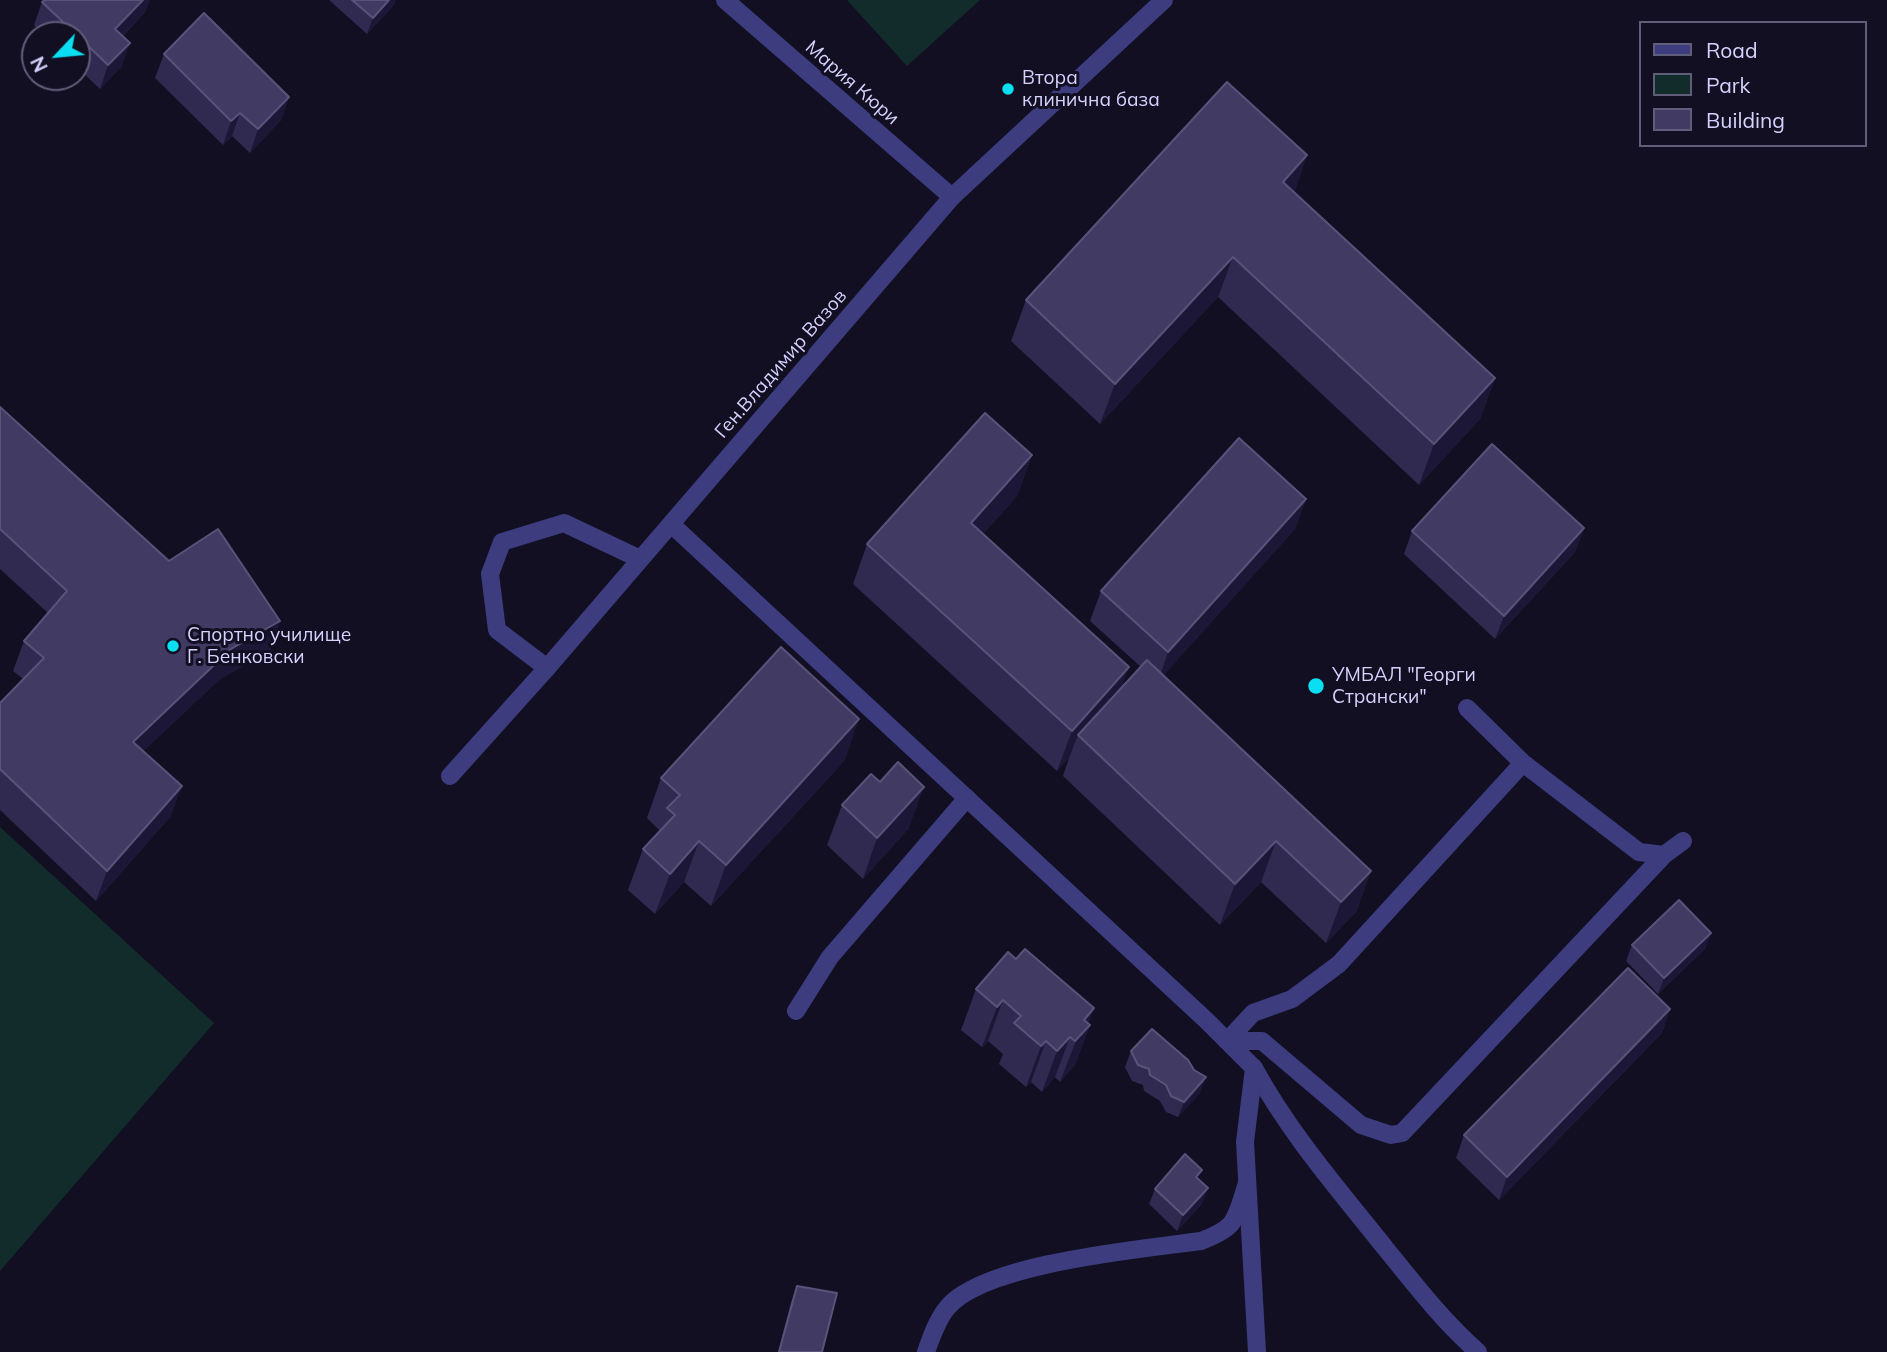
<!DOCTYPE html>
<html>
<head>
<meta charset="utf-8">
<style>
	body { margin:0 }
	#map { position:relative; width:1887px; height:1352px; overflow:hidden; background:#120f22; font-family:Mulish,sans-serif }
	canvas { display:block }
	.legend { position:absolute; left:1639px; top:21px; width:228px; height:126px; box-sizing:border-box; background:#120f22; border:2px solid #605d7a; margin:0; padding:9px 12px; list-style:none; font-size:21px; color:#d6d2fd }
	.legend li { display:flex; align-items:center; gap:14px; height:35px }
	.legend b { width:35px; border:2px solid #605d7a }
	.north { position:absolute; left:21px; top:21px; width:70px; height:70px; box-sizing:border-box; background:#120f22; border:2px solid #605d7a; border-radius:50%; rotate:244deg; font-size:19px; font-weight:700; line-height:28px; text-align:center; color:#d6d2fd }
	.north::after { content:''; display:block; margin:auto; width:24px; height:32px; background:#09def2; clip-path:polygon(50% 0,100% 100%,50% 72%,0 100%) }
</style>
</head>
<body>
<div id="map">
<canvas width="1887" height="1352"></canvas>
<ul class="legend">
<li><b style="height:9px;background:#3d3c7f"></b>Road</li>
<li><b style="height:19px;background:#122c2b"></b>Park</li>
<li><b style="height:19px;background:#413b63"></b>Building</li>
</ul>
<div class="north">N</div>
</div>
<script>
const ctx = document.querySelector('canvas').getContext('2d');
ctx.lineJoin = 'round';
function paint(path, color) {
  ctx.fillStyle = color;
  ctx.fill(path, 'evenodd');
}
function strokePath(path, color, width, dash) {
  ctx.strokeStyle = color;
  ctx.lineWidth = width;
  ctx.lineCap = dash ? 'butt' : 'round';
  ctx.setLineDash(dash || []);
  ctx.stroke(path);
}
function drawText(font, color, halo, rows, align = 'center') {
  ctx.font = font + ' Mulish,sans-serif';
  ctx.lineWidth = 6;
  ctx.setLineDash([]);
  ctx.textBaseline = 'middle';
  ctx.strokeStyle = halo;
  ctx.fillStyle = color;
  for (const [text, x, y, turn = 0] of rows) {
    ctx.save();
    ctx.translate(x, y);
    ctx.rotate((+turn || 0) * Math.PI / 180);
    ctx.textAlign = isNaN(turn) ? turn : align;
    if (halo) ctx.strokeText(text, 0, 0);
    ctx.fillText(text, 0, 0);
    ctx.restore();
  }
}
paint(new Path2D(`
	M 847,0 L 980,0 L 907,66 Z
	M 0,827 L 214,1023 L 0,1271 Z`), '#122c2b');
strokePath(new Path2D(`
	M 547,668 L 497,630 L 490,574 L 502,542 L 564,523 L 640,559
	M 1523,763 L 1639,852 L 1664,855 L 1683,841
	M 796,1011 L 830,957 L 967,798
	M 1227,1041 L 1262,1041 L 1361,1125 L 1391,1135 L 1402,1133 L 1664,855
	M 1227,1041 L 1253,1013 L 1292,999 L 1339,964 L 1523,763 L 1467,708
	M 1254,1068 C 1290,1134 1339,1190 1386,1249 C 1415,1285 1443,1321 1478,1352
	M 926,1352 C 931,1338 937,1320 947,1308 C 983,1263 1143,1249 1201,1241 C 1238,1227 1235,1220 1247,1183`), '#3d3c7f', 18);
strokePath(new Path2D(`
	M 725,0 L 952,197
	M 671,524 L 1207,1021 L 1254,1068 L 1245,1142 L 1257,1352`), '#3d3c7f', 18);
strokePath(new Path2D(`
	M 450,776 L 547,668 L 952,197 L 1164,0`), '#3d3c7f', 18);
paint(new Path2D(`
	M 329,0 L 395,0 L 394,5 L 367,34 Z
	M 42,2 L 146,11 L 123,36 L 122,66 L 100,89 L 77,67 L 77,35 L 44,35 L 34,25 Z
	M 164,54 L 289,97 L 281,120 L 250,153 L 232,136 L 223,145 L 155,78 Z
	M 1307,155 L 1294,193 L 1495,378 L 1480,419 L 1419,485 L 1218,297 L 1100,424 L 1011,341 L 1026,300 Z
	M 0,407 L 169,561 L 280,621 L 270,651 L 220,679 L 143,751 L 171,816 L 96,901 L 0,810 L 0,703 L 23,679 L 13,671 L 24,641 L 48,613 L 0,569 Z
	M 1032,455 L 1017,496 L 983,534 L 1122,688 L 1141,667 L 1090,621 L 1101,591 L 1306,499 L 1295,529 L 1163,675 L 1371,871 L 1356,912 L 1326,943 L 1261,882 L 1220,925 L 1063,776 L 1069,758 L 1057,771 L 853,584 L 867,544 Z
	M 1584,528 L 1575,552 L 1495,639 L 1404,554 L 1412,531 Z
	M 845,760 L 711,906 L 684,882 L 655,914 L 628,890 L 643,849 L 658,833 L 659,830 L 647,818 L 661,778 Z
	M 842,805 L 909,828 L 863,879 L 827,845 Z
	M 1711,933 L 1705,949 L 1658,994 L 1626,961 L 1632,945 Z
	M 976,989 L 1090,1025 L 1075,1065 L 1060,1082 L 1055,1077 L 1042,1092 L 1031,1082 L 1026,1087 L 999,1064 L 1003,1054 L 988,1041 L 982,1047 L 961,1030 Z
	M 1670,1009 L 1662,1033 L 1499,1200 L 1456,1158 L 1464,1135 Z
	M 1131,1051 L 1200,1093 L 1178,1117 L 1166,1112 L 1160,1101 L 1144,1091 L 1143,1085 L 1132,1081 L 1125,1067 Z
	M 1198,1179 L 1202,1204 L 1177,1231 L 1149,1204 L 1155,1189 Z
	M 797,1286 L 822,1352 L 778,1352 L 791,1302 Z`), '#302950');
paint(new Path2D(`
	M 143,0 L 150,0 L 146,11 L 107,52 L 115,29 Z
	M 389,0 L 395,0 L 394,5 L 367,34 L 373,18 Z
	M 130,43 L 122,66 L 100,89 L 108,65 Z
	M 289,97 L 281,120 L 250,153 L 258,129 Z
	M 240,113 L 232,136 L 223,145 L 231,121 Z
	M 1307,155 L 1293,196 L 1283,182 Z
	M 1233,257 L 1218,297 L 1100,424 L 1115,384 Z
	M 1495,378 L 1480,419 L 1419,485 L 1434,444 Z
	M 1032,455 L 1017,496 L 956,564 L 971,523 Z
	M 1306,499 L 1295,529 L 1158,682 L 1168,652 Z
	M 1584,528 L 1575,552 L 1495,639 L 1504,616 Z
	M 280,621 L 270,651 L 220,679 L 122,772 L 133,742 L 231,649 Z
	M 1129,667 L 1114,708 L 1078,735 L 1069,758 L 1057,771 L 1072,731 Z
	M 859,719 L 845,760 L 711,906 L 726,865 Z
	M 182,786 L 171,816 L 96,901 L 107,871 Z
	M 924,787 L 909,828 L 863,879 L 877,838 Z
	M 699,841 L 684,882 L 655,914 L 670,874 Z
	M 1276,841 L 1261,882 L 1220,925 L 1235,884 Z
	M 1371,871 L 1356,912 L 1326,943 L 1341,902 Z
	M 1711,933 L 1705,949 L 1658,994 L 1664,978 Z
	M 1003,1000 L 988,1041 L 982,1047 L 997,1007 Z
	M 1094,1008 L 1087,1028 L 1090,1025 L 1075,1065 L 1060,1082 L 1084,1020 Z
	M 1670,1009 L 1662,1033 L 1499,1200 L 1507,1177 Z
	M 1070,1037 L 1055,1077 L 1042,1092 L 1057,1051 Z
	M 1046,1041 L 1031,1082 L 1026,1087 L 1041,1046 Z
	M 1206,1077 L 1200,1093 L 1178,1117 L 1184,1102 Z
	M 1208,1188 L 1202,1204 L 1177,1231 L 1183,1215 Z`), '#1c1736');
const building = new Path2D(`
	M 45,0 L 143,0 L 115,29 L 130,43 L 108,65 L 42,2 Z
	M 352,0 L 389,0 L 373,18 Z
	M 204,13 L 289,97 L 258,129 L 240,113 L 231,121 L 164,54 Z
	M 1227,82 L 1307,155 L 1283,182 L 1495,378 L 1434,444 L 1233,257 L 1115,384 L 1026,300 Z
	M 0,407 L 169,561 L 218,529 L 280,621 L 231,649 L 133,742 L 182,786 L 107,871 L 0,769 L 0,703 L 44,658 L 24,641 L 67,591 L 0,529 Z
	M 985,413 L 1032,455 L 971,523 L 1129,667 L 1072,731 L 867,544 Z
	M 1239,438 L 1306,499 L 1168,652 L 1101,591 Z
	M 1492,444 L 1584,528 L 1504,616 L 1412,531 Z
	M 781,647 L 859,719 L 726,865 L 699,841 L 670,874 L 643,849 L 675,815 L 667,808 L 680,795 L 661,778 Z
	M 1147,660 L 1371,871 L 1341,902 L 1276,841 L 1235,884 L 1078,735 Z
	M 898,762 L 924,787 L 877,838 L 842,805 L 871,774 L 880,782 Z
	M 1679,900 L 1711,933 L 1664,978 L 1632,945 Z
	M 1025,949 L 1094,1008 L 1084,1020 L 1090,1025 L 1075,1041 L 1070,1037 L 1057,1051 L 1046,1041 L 1041,1046 L 1014,1023 L 1021,1016 L 1003,1000 L 997,1007 L 976,989 L 1008,952 L 1016,959 Z
	M 1628,968 L 1670,1009 L 1507,1177 L 1464,1135 Z
	M 1152,1029 L 1188,1060 L 1194,1070 L 1206,1077 L 1184,1102 L 1171,1096 L 1166,1085 L 1150,1075 L 1149,1069 L 1138,1065 L 1131,1051 Z
	M 1185,1154 L 1202,1170 L 1196,1177 L 1208,1188 L 1183,1215 L 1155,1189 Z
	M 797,1286 L 837,1293 L 822,1352 L 779,1352 Z`);
paint(building, '#413b63');
strokePath(building, '#59537b', 2);
for (const [x, y, r, color] of [
	[1008,89,7,"#09def2"],
	[173,646,7,"#09def2"],
	[1316,686,9,"#09def2"]
]) {
  const dot = new Path2D();
  dot.arc(x, y, r, 0, 2 * Math.PI);
  ctx.fillStyle = color;
  ctx.fill(dot);
  strokePath(dot, '#120f22', 2.5);
}
drawText('19px', '#d6d2fd', '#120f22', [
	["Втора",1022,78],
	["клинична база",1022,100],
	["Спортно училище",187,635],
	["Г. Бенковски",187,657],
	["УМБАЛ \"Георги",1332,675],
	["Странски\"",1332,697]
], 'left');
drawText('19px', '#d6d2fd', '#120f22', [
	["Мария Кюри",852,83,41],
	["Ген.Владимир Вазов",781,364,-49]
]);
</script>
</body>
</html>
